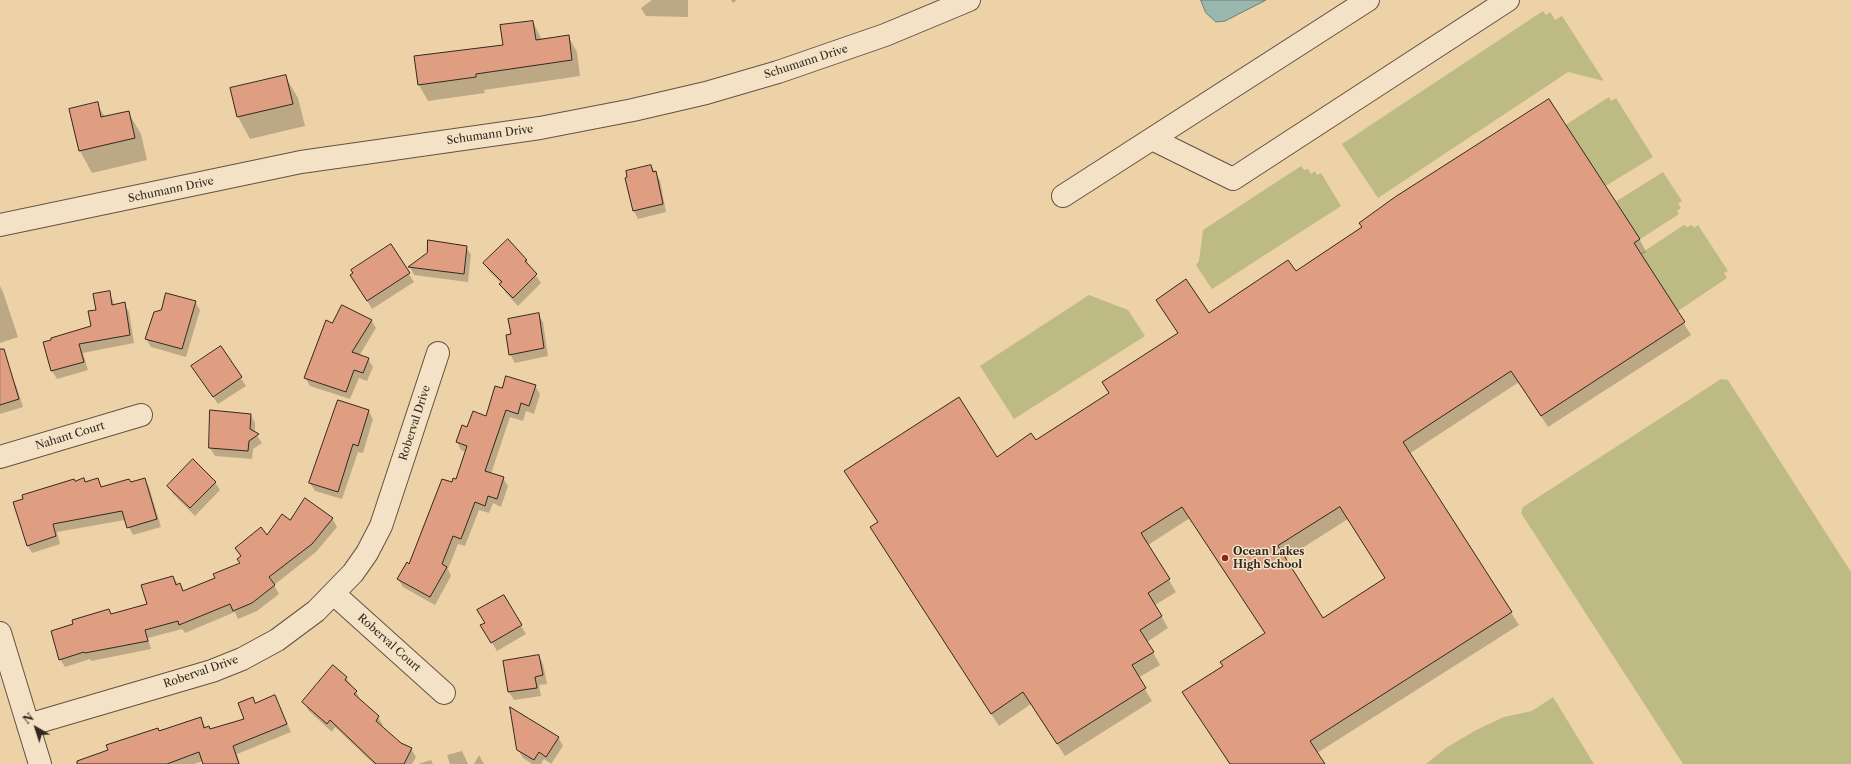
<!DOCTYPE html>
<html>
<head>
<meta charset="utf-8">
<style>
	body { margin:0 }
	#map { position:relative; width:1851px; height:764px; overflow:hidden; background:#edd2a8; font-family:"Libre Caslon Text",serif }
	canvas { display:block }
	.north { position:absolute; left:16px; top:708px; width:40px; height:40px; -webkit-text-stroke:3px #f3e2c6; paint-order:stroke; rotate:321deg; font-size:11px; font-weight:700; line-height:16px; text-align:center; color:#332820 }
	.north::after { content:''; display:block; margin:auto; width:14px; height:18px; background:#332820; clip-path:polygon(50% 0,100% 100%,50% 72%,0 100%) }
</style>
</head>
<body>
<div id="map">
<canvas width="1851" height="764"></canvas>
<div class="north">N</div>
</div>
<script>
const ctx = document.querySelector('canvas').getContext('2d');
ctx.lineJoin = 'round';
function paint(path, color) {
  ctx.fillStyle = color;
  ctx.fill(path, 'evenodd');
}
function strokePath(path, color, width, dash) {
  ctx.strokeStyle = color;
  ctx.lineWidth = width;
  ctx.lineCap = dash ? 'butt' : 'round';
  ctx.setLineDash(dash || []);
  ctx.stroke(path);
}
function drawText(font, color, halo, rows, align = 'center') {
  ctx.font = font + ' "Libre Caslon Text",serif';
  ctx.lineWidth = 3;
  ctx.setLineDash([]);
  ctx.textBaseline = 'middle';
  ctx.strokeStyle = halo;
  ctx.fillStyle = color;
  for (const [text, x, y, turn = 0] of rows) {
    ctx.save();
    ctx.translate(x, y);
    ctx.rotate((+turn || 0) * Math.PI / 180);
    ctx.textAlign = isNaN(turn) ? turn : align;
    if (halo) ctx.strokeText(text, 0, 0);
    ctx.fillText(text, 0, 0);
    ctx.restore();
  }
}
paint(new Path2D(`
	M 1543,11 L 1546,15 L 1550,12 L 1555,20 L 1562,16 L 1604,81 L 1568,72 L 1378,198 L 1342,144 Z
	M 1609,97 L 1611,101 L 1616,98 L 1653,157 L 1599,190 L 1556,131 Z
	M 1301,166 L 1304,170 L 1308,169 L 1311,174 L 1315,171 L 1317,175 L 1321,173 L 1341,206 L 1212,289 L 1196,265 L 1199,261 L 1203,230 Z
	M 1663,172 L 1682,201 L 1678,204 L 1681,208 L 1677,211 L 1679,214 L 1628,247 L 1604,209 Z
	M 1684,225 L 1687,227 L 1692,225 L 1694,228 L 1698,225 L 1728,271 L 1724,273 L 1727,278 L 1669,317 L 1631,260 Z
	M 1089,295 L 1128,310 L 1145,336 L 1014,419 L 980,366 Z
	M 1721,379 L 1728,380 L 1851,572 L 1851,764 L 1683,764 L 1521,513 L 1523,507 Z
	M 1553,697 L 1594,764 L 1426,764 L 1446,748 L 1476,730 L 1504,717 L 1532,711 Z`), '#beba84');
const water = new Path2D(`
	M 1201,0 L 1266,0 L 1225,21 L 1216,22 L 1206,13 Z`);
paint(water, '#99b7ac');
strokePath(water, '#707e74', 1);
paint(new Path2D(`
	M 652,0 L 688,0 L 688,17 L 646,16 L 641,8 Z
	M 731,0 L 737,0 L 733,3 Z
	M 533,22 L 542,40 L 568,36 L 577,52 L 580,76 L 484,90 L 485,93 L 428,101 L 419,85 L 415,57 L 504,46 Z
	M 285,76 L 298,98 L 305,126 L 250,139 L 238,117 Z
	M 1549,100 L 1640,240 L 1646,252 L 1641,255 L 1691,335 L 1548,427 L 1519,382 L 1409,454 L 1519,625 L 1317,753 L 1323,764 L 1230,764 L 1191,704 L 1224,667 L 1266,634 L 1190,518 L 1148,545 L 1176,592 L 1155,605 L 1168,628 L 1147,642 L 1160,665 L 1138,678 L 1152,701 L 1065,756 L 1031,704 L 999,726 L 878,539 L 997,458 L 1035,441 L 1110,393 L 1179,334 L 1157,300 L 1209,315 L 1295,273 ZM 1348,519 L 1386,579 L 1323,619 L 1285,559 Z
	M 97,104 L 105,117 L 128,112 L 141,134 L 147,160 L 92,173 L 80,151 L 70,110 Z
	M 651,166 L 660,180 L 666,212 L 638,219 L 634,211 Z
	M 391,246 L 414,282 L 372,309 L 356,283 Z
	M 466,247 L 471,255 L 468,282 L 414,275 L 410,267 L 428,253 Z
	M 526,260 L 541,283 L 518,306 L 505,292 L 501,283 L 489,271 L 485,263 Z
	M 0,286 L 3,292 L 18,337 L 0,343 Z
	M 109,292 L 115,305 L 124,304 L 129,312 L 134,343 L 83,353 L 88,370 L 57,379 L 52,371 L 44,343 L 92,327 Z
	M 195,302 L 200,310 L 186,357 L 151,347 L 146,339 L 162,311 Z
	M 538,314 L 543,322 L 548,356 L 515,363 L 510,354 L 512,334 Z
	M 371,320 L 376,328 L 359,356 L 368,359 L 373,367 L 367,381 L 359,378 L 350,399 L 310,386 L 305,378 L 333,325 Z
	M 221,347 L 246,386 L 218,404 L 197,374 Z
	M 0,368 L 11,376 L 16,385 L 23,407 L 0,414 Z
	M 535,386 L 540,394 L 534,414 L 526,411 L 523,421 L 510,417 L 491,474 L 503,478 L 508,486 L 501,507 L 493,503 L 489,513 L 479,510 L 465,546 L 458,544 L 448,569 L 451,576 L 435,605 L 403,587 L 398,579 L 410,565 L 452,483 L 456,480 L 466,452 L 461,450 L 457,442 L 468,428 L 486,417 L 503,389 Z
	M 368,410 L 373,419 L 363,453 L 358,452 L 342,499 L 315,491 L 310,483 Z
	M 251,415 L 255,423 L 255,433 L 262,443 L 253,449 L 252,459 L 215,456 L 210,448 Z
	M 84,479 L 86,483 L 97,479 L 102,488 L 144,479 L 149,487 L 161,527 L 133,535 L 125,520 L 57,532 L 60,544 L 32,553 L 27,545 L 75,482 Z
	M 215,482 L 220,490 L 195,516 L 173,494 L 169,486 Z
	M 332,518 L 337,527 L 316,552 L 274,585 L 279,594 L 257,611 L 238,619 L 235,612 L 185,633 L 182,629 L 148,638 L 151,649 L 91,661 L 90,659 L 65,667 L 60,659 L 74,625 L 109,610 L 112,615 L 148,605 L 173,577 L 184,592 L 217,579 L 241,564 L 241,557 L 236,548 L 267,537 L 290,521 Z
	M 503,596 L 526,634 L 497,651 L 482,626 L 486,623 Z
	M 539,656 L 543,664 L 547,684 L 539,685 L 541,696 L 514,700 L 509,692 L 504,662 Z
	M 346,678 L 356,691 L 360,700 L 378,717 L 383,725 L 381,727 L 400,744 L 411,749 L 416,757 L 412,764 L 374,764 L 335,727 L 332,732 L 308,710 L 304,702 Z
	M 275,696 L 291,732 L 237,754 L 240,764 L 204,764 L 203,761 L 194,764 L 99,764 L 159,732 L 201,719 L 206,728 L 211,730 L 246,719 L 253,699 L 256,704 Z
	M 558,737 L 563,746 L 551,764 L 544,759 L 541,764 L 532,764 L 523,758 L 518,750 Z
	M 462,751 L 468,764 L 450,764 L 447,755 Z
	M 479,755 L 484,764 L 474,764 Z
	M 431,760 L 433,764 L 418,764 Z`), '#0003');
const building = new Path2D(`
	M 533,21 L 536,40 L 569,35 L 572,60 L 476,74 L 476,77 L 418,85 L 414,56 L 503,45 L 500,25 Z
	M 286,75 L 293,104 L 237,117 L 230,88 Z
	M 1549,99 L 1640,239 L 1634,243 L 1685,322 L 1541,416 L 1511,371 L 1403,442 L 1512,612 L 1310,741 L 1325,764 L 1230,764 L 1182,692 L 1223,666 L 1220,662 L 1265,633 L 1182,507 L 1141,533 L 1170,579 L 1148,593 L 1162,616 L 1140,630 L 1154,652 L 1132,665 L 1146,688 L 1057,744 L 1023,692 L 991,714 L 870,527 L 878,522 L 844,471 L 959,397 L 997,457 L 1031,433 L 1036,440 L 1109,393 L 1102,382 L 1178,333 L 1156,300 L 1186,279 L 1209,313 L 1288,260 L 1296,271 L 1362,227 L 1359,223 L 1395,197 ZM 1340,507 L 1385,578 L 1323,618 L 1278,546 Z
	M 98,102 L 101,117 L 129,111 L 135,138 L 79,151 L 69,109 Z
	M 651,165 L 653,172 L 656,171 L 663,204 L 633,211 L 625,178 L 627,177 L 626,171 Z
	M 508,239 L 527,260 L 525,261 L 537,274 L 513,298 L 499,284 L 502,282 L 483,263 Z
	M 428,240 L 467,246 L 464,274 L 408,267 L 427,253 Z
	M 391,244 L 410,273 L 367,301 L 350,275 L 353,273 L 351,270 Z
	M 110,291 L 112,305 L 125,302 L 130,335 L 79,344 L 84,362 L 51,371 L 43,342 L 51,340 L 51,338 L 91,326 L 88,311 L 96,310 L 93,294 Z
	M 166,293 L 196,301 L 182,349 L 145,339 L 154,312 L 161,310 Z
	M 342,305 L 372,320 L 352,352 L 369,358 L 363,373 L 354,370 L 346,392 L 304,378 L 326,320 L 332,323 Z
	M 539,313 L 544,348 L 509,355 L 506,335 L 511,334 L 508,319 Z
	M 221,346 L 242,377 L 213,397 L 191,366 Z
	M 0,349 L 4,349 L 19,399 L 0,405 Z
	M 506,376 L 536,385 L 529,406 L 521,403 L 518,414 L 506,410 L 485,471 L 504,477 L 497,499 L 488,496 L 485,506 L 475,502 L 461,539 L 453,536 L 442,564 L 447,567 L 430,597 L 397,579 L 407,562 L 409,564 L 442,479 L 452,482 L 453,478 L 456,479 L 467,446 L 456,442 L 462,425 L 467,427 L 473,411 L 486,416 L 495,386 L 502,388 Z
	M 338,400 L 369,410 L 358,446 L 353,444 L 338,492 L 309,483 Z
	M 210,410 L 251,414 L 250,429 L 259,434 L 249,441 L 248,451 L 209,448 Z
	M 193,459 L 216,482 L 190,508 L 167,486 Z
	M 84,478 L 85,482 L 98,478 L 101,487 L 129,479 L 131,482 L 145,478 L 157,519 L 127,528 L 122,511 L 53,524 L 56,536 L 27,546 L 13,502 L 23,499 L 22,495 L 74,479 L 75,481 Z
	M 305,498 L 333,518 L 312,544 L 269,577 L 275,585 L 252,603 L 233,611 L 230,604 L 179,625 L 178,621 L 145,630 L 148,641 L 85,653 L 84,652 L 59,660 L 51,631 L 73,624 L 72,620 L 109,609 L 111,614 L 147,604 L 141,585 L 173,576 L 176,585 L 180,583 L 183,591 L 215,578 L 213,574 L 240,563 L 237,559 L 241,556 L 235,548 L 261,527 L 267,535 L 282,514 L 290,520 Z
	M 504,595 L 522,625 L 491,643 L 480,625 L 485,623 L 477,610 Z
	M 539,655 L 543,675 L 535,677 L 537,688 L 508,692 L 503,661 Z
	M 333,665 L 347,677 L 345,680 L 357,691 L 354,694 L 379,716 L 376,721 L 401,743 L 412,748 L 404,764 L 376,764 L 330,720 L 327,724 L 302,702 Z
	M 275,695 L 287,724 L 233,746 L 239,764 L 203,764 L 199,752 L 167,764 L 77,764 L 77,761 L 108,750 L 106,745 L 158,728 L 159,731 L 201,717 L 204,728 L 209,726 L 210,729 L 244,719 L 238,703 L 253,697 L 255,703 Z
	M 510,707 L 559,737 L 546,757 L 539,752 L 534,760 L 517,750 Z`);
paint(building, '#df9d81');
strokePath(building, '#332820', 1);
const minor = new Path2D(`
	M 1152,139 L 1233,179 L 1508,0
	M 1063,196 L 1368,0
	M 0,225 L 301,162 L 540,128 L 633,110 L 706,93 L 778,72 L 885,35 L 969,0
	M 0,457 L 141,415
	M 334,594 L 444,693
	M 0,633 L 40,764
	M 28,725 L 212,671 L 242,659 L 277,640 L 316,611 L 353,573 L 367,553 L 381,526 L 438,353`);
strokePath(minor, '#625242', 24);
strokePath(minor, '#f3e2c6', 22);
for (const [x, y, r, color] of [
	[1225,558,4,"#8f2418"]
]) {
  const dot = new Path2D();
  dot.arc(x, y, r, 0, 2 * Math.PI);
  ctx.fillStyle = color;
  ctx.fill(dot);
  strokePath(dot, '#f3e2c6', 1.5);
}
drawText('11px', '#332820', '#f3e2c6', [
	["Schumann Drive",806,62,-18],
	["Schumann Drive",490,135,-8],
	["Schumann Drive",171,190,-12],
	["Roberval Drive",415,423,-72],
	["Nahant Court",70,436,-17],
	["Roberval Court",389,643,42],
	["Roberval Drive",201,672,-19]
]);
drawText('bold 11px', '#332820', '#f3e2c6', [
	["Ocean Lakes",1233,552],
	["High School",1233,565]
], 'left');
</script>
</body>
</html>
